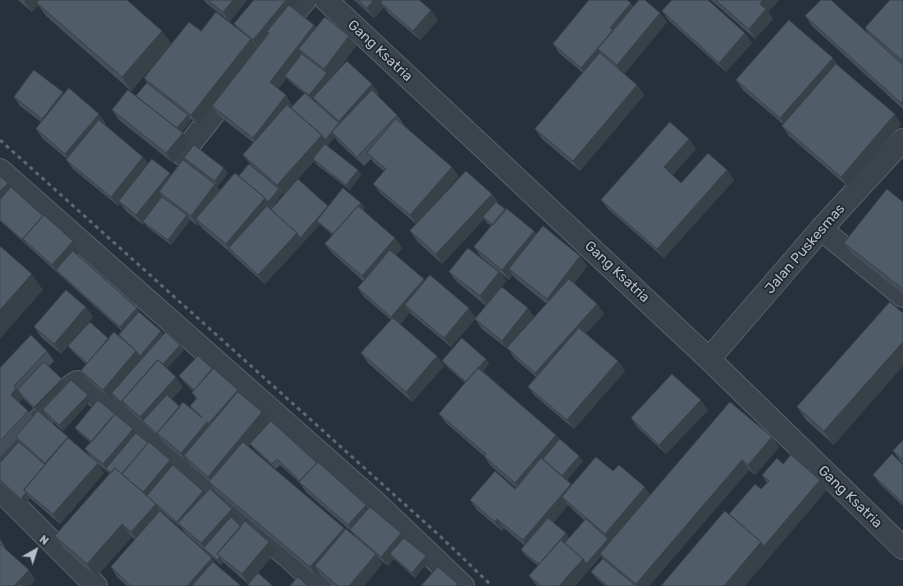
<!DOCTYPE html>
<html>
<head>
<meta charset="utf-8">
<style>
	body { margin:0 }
	#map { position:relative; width:903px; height:586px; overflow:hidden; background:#27313c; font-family:Rubik,sans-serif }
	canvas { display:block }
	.north { position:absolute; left:16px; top:530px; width:40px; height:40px; -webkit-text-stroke:3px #202831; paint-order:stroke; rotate:39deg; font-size:11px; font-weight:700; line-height:16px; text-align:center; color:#b7bec7 }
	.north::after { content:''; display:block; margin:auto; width:14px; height:18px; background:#b7bec7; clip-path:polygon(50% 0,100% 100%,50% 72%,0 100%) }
</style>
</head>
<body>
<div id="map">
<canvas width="903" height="586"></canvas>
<div class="north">N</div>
</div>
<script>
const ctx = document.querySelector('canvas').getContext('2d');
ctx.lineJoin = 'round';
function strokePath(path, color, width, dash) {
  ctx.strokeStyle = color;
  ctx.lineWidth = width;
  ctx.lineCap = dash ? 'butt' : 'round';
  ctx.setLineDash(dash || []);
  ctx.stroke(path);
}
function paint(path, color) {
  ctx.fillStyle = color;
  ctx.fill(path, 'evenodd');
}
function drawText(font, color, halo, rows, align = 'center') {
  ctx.font = font + ' Rubik,sans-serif';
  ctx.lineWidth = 3.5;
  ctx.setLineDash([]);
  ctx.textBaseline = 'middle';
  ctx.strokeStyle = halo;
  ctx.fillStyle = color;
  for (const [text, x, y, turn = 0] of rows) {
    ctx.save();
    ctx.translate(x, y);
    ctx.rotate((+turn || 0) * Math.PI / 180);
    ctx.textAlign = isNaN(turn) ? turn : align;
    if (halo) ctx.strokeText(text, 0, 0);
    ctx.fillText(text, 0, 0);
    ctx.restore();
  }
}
const minor = new Path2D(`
	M 326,0 L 709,359 L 903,548
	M 277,33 L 305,0
	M 182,154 L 234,88
	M 0,170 L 374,501 L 463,586
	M 821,229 L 903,296
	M 709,359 L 821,229 L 903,140
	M 0,461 L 71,386 L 77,382 L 84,385 L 286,555 L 320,586
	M 0,490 L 96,586`);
strokePath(minor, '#59616a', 24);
strokePath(minor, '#3b434c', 22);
strokePath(new Path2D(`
	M 0,140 L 441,537 L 492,586`), '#5d6773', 3, [4, 4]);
paint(new Path2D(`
	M 18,0 L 127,0 L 171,44 L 201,31 L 237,28 L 234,24 L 254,0 L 300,0 L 293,9 L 314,25 L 317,28 L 356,46 L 329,81 L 372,84 L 379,94 L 377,95 L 397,115 L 404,125 L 459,176 L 428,212 L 492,194 L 499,204 L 537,234 L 580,256 L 587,266 L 574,283 L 597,304 L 604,314 L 586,333 L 618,361 L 625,371 L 574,429 L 535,396 L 528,387 L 536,377 L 514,358 L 509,350 L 482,329 L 475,319 L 486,306 L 456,281 L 449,272 L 499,272 L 506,281 L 501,288 L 535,317 L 547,304 L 516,279 L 513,275 L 509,280 L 481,257 L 474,247 L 492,226 L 487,223 L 484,219 L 442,264 L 417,241 L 410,231 L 416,224 L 380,193 L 373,184 L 384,171 L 374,163 L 371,159 L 364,166 L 338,142 L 335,137 L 327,146 L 358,170 L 361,175 L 350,190 L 317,165 L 314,161 L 284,195 L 328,207 L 361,203 L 365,208 L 363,210 L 395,238 L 402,248 L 396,255 L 425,281 L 476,318 L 451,347 L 411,314 L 410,312 L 400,324 L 437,356 L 444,366 L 412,402 L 368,363 L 361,353 L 391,320 L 364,297 L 358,288 L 363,281 L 332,253 L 325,244 L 332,235 L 320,224 L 265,284 L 236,258 L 232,254 L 203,229 L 199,224 L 198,226 L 190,220 L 171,245 L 147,227 L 144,223 L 143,225 L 126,211 L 120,203 L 118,206 L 73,169 L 66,160 L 67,159 L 42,138 L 36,129 L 41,122 L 20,106 L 14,97 L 63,92 L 64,94 L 99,114 L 106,124 L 105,125 L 143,157 L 148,164 L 172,175 L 215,184 L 220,191 L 239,176 L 269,181 L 250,164 L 243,155 L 254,143 L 219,116 L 212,107 L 198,125 L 191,119 L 191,120 L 182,132 L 190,142 L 173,163 L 119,120 L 112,110 L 136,96 L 147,83 L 144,78 L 165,52 L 131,91 L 46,16 L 38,5 L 32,12 ZM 287,78 L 289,81 L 305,94 L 291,108 L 290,107 L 292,105 L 278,89 ZM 314,99 L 318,104 L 313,100 ZM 280,191 L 284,195 L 271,210 L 270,210 L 282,194 Z
	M 204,0 L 247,0 L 230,22 L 206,3 Z
	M 354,0 L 419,0 L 431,10 L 438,20 L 420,40 L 388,13 L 384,7 L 374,18 Z
	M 711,0 L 779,0 L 768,12 L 773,19 L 755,39 Z
	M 903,0 L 903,109 L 812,26 L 805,16 L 870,36 L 865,28 Z
	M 634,7 L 660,13 L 667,22 L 624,74 L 637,85 L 644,95 L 580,171 L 542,139 L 535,129 L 583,73 L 559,53 L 553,44 Z
	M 662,11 L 745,33 L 752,43 L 726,72 L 669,21 Z
	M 837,64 L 901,124 L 848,187 L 789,136 L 782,126 L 784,125 L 743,90 L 736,80 Z
	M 689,139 L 696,149 L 672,175 L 681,183 L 727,170 L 734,180 L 664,258 L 608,209 L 601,200 Z
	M 184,158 L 228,173 L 218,186 L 188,163 Z
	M 0,176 L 11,187 L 80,251 L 77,255 L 137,308 L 140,314 L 161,331 L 163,335 L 184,350 L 167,368 L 183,387 L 172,399 L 180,407 L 192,410 L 190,406 L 196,399 L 192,393 L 193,391 L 183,381 L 179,376 L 213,369 L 238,390 L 240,393 L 269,422 L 254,440 L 369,508 L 404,538 L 426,556 L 429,561 L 415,578 L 394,559 L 388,566 L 378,558 L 382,564 L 364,586 L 333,586 L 322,576 L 320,574 L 317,577 L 216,492 L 210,482 L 191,466 L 188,462 L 187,463 L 164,443 L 162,440 L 115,398 L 113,396 L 110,399 L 88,380 L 81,371 L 86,364 L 72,351 L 68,346 L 109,339 L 119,335 L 122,331 L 0,221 ZM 250,444 L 254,449 L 276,469 L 280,465 L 299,482 L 306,492 L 353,533 L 355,537 L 346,530 L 248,446 Z
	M 903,202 L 903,294 L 851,253 L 844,243 Z
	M 890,302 L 834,445 L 806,420 L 797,407 Z
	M 93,317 L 61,354 L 41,337 L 34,327 Z
	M 47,351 L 54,361 L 49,366 L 65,384 L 39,412 L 91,457 L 85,449 L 91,443 L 79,433 L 75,428 L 136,433 L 203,491 L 205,494 L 239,518 L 235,522 L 241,527 L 269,542 L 276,552 L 248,584 L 223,562 L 221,565 L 185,533 L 181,527 L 180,527 L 160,510 L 162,513 L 218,566 L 241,586 L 127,586 L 117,577 L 111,567 L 135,540 L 132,537 L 96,577 L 64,549 L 55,536 L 110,474 L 98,464 L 104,473 L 60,524 L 30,498 L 25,504 L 0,482 L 0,463 L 19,442 L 17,439 L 0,457 L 0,368 ZM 23,398 L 37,412 L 33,417 L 28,411 L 19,403 Z
	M 486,359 L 489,364 L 483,371 L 560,439 L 583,461 L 567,480 L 572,485 L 613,471 L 651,495 L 772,437 L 779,447 L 755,475 L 749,470 L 649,586 L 605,586 L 595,577 L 591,572 L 603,559 L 601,556 L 575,586 L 537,586 L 529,576 L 538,566 L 525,555 L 521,550 L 525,546 L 504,528 L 502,531 L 477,510 L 470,500 L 515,489 L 516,488 L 491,466 L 484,456 L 446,423 L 439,414 L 465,383 L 446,366 L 442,361 ZM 568,505 L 585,521 L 569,538 L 566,533 L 553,523 Z
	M 91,400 L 63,431 L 47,416 L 43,410 Z
	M 708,410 L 666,454 L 638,428 L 631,418 Z
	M 903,440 L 903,464 L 900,461 L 893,451 Z
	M 783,464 L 820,480 L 827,490 L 729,514 L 761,489 L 767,483 L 762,475 Z
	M 903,465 L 903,506 L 880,484 L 873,475 Z
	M 0,539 L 5,547 L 4,548 L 29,570 L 35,580 L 30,586 L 0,586 Z`), '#454f59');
paint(new Path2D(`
	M 24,0 L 43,0 L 37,3 L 38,5 L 32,12 Z
	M 233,0 L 247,0 L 230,22 L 223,12 Z
	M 286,0 L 300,0 L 271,36 L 267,32 L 271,37 L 260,50 L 253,40 Z
	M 374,0 L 390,0 L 381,3 L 384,7 L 374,18 L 367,8 Z
	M 763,0 L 779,0 L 768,12 L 773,19 L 755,39 L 749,29 L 760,4 Z
	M 631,3 L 638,13 L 598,49 L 604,58 L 588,78 L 581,68 L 610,28 Z
	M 431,10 L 438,20 L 420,40 L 413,31 Z
	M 660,13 L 667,22 L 623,75 L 617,65 Z
	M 314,25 L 321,35 L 299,49 L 304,57 L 285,76 L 287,78 L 276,92 L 270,82 Z
	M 162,31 L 172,44 L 131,91 L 122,77 Z
	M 745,33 L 752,43 L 726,72 L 719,63 Z
	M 349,36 L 356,46 L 313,100 L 309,95 L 327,73 L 324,69 Z
	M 251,39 L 258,49 L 198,125 L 191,115 Z
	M 833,58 L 840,68 L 787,128 L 780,118 Z
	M 372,84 L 379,94 L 346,131 L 339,121 Z
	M 637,85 L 644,95 L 580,171 L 573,161 Z
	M 63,92 L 70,102 L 49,128 L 42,119 Z
	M 286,95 L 292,105 L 260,148 L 253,138 Z
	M 903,100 L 903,107 L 901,103 Z
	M 99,114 L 106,124 L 72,164 L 65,154 Z
	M 895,114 L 901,124 L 848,187 L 841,177 Z
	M 188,115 L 191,120 L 180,134 L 176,129 Z
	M 339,123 L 343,128 L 332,132 L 335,137 L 328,145 L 325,140 Z
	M 183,133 L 190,142 L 173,163 L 166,153 Z
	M 322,135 L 328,145 L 315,160 L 313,159 L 314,161 L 284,195 L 277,185 Z
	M 689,139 L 696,149 L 671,177 L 664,167 Z
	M 143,157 L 150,167 L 119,201 L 120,203 L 118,206 L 111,197 Z
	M 452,167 L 459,176 L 417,225 L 410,215 Z
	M 224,168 L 228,173 L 218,186 L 215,181 Z
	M 358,170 L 361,175 L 350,190 L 346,185 Z
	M 727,170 L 734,180 L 664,258 L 657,249 Z
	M 170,173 L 177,183 L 159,192 L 164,199 L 143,222 L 144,223 L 143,225 L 136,215 Z
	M 8,183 L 15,192 L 0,209 L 0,191 Z
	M 215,184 L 222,194 L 196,219 L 199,224 L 198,226 L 191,216 Z
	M 279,189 L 282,194 L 234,253 L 229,249 L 226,244 L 265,198 Z
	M 492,194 L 499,204 L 483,217 L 484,219 L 442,264 L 436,254 Z
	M 361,203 L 365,208 L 339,241 L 335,236 Z
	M 328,206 L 332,211 L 317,221 L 320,224 L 303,243 L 300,238 Z
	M 187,215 L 190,220 L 171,245 L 168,240 Z
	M 534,231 L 541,240 L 509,269 L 513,275 L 509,280 L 502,270 Z
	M 297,233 L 303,243 L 265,284 L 258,275 Z
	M 395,238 L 402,248 L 369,286 L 362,276 Z
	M 73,241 L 80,251 L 60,274 L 56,270 L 52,265 Z
	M 580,256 L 587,266 L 554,309 L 547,299 Z
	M 499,272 L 506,281 L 487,306 L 480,296 Z
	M 32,274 L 43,290 L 0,339 L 0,310 Z
	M 424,279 L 430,289 L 405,305 L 410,312 L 398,327 L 391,317 Z
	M 597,304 L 604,314 L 542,382 L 535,373 Z
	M 86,307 L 93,317 L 61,354 L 54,344 Z
	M 137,308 L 140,313 L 124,332 L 120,327 Z
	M 469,308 L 476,318 L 451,347 L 444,338 Z
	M 528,308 L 535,318 L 507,348 L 509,351 L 502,341 Z
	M 161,331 L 164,337 L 112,393 L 113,396 L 110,399 L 103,390 L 136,351 Z
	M 903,342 L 903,366 L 834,445 L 824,431 Z
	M 180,345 L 184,350 L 131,409 L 126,405 Z
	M 437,356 L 444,366 L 412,402 L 406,392 Z
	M 486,359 L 489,364 L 470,387 L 466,382 Z
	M 618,361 L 625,371 L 574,429 L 567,420 Z
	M 176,377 L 183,387 L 148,426 L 143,421 L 140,417 Z
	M 62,379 L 65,384 L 38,412 L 34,407 Z
	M 16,388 L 23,398 L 18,404 L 11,395 Z
	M 238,390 L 245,400 L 215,433 L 209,423 Z
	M 88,395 L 91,400 L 63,431 L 59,425 Z
	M 701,400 L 708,410 L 666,454 L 659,445 Z
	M 262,412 L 269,422 L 215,486 L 208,477 Z
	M 207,422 L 214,431 L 184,456 L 188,462 L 187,463 L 181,453 Z
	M 133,429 L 140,438 L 106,469 L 103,464 Z
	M 556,435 L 563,444 L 522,492 L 515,483 Z
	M 68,437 L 75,447 L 48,467 L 45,463 Z
	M 772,437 L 779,447 L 755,475 L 748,465 Z
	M 579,456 L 583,461 L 566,481 L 562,476 Z
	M 170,460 L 177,470 L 147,496 L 143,492 Z
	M 742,460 L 749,470 L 649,586 L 637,586 L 636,584 Z
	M 98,463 L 104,473 L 60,524 L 53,514 Z
	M 820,480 L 827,490 L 745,586 L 724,586 L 761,542 Z
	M 571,484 L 578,493 L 562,497 L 568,505 L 529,550 L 523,540 Z
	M 645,487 L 652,497 L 600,554 L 601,556 L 575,586 L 559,586 L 583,559 L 608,539 L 605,534 Z
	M 203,491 L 207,496 L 178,523 L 181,527 L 180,527 L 177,522 Z
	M 26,493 L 30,498 L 25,504 L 21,499 Z
	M 156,504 L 165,518 L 141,545 L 131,532 Z
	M 366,505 L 373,514 L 352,531 L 348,525 Z
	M 232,509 L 239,518 L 208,552 L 204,548 L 201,543 Z
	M 497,519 L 504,528 L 502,531 L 495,522 Z
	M 122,524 L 132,537 L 96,577 L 87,564 Z
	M 344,528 L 351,537 L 315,566 L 320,574 L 317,577 L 310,567 Z
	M 401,533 L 408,543 L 390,554 L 394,559 L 388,566 L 381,557 Z
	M 566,533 L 569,538 L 543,570 L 539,564 Z
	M 269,542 L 276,552 L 248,584 L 242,574 Z
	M 376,554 L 382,564 L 364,586 L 349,586 Z
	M 426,556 L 429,561 L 415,578 L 412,573 Z
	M 220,557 L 223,562 L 221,565 L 217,560 Z
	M 212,558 L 219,568 L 203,586 L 187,586 Z
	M 29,570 L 35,580 L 30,586 L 14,586 Z`), '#384048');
const building = new Path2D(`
	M 39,0 L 127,0 L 162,31 L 122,77 L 37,3 Z
	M 208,0 L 233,0 L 223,12 Z
	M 254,0 L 286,0 L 253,40 L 234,24 Z
	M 358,0 L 374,0 L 367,8 Z
	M 383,0 L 419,0 L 431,10 L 413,31 L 381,3 Z
	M 589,0 L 627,0 L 631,3 L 610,28 L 613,30 L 581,68 L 553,44 Z
	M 639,0 L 645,0 L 660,13 L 617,65 L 598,49 Z
	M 672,0 L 708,0 L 745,33 L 719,63 L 662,11 Z
	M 716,0 L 763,0 L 760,4 L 766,9 L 749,29 Z
	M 821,0 L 831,0 L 903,65 L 903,100 L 901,103 L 805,16 Z
	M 890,0 L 903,0 L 903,61 L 865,28 Z
	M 289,5 L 314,25 L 270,82 L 286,95 L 253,138 L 212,106 L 269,33 L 267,32 Z
	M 216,12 L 251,39 L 191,115 L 144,78 L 189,22 L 201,31 Z
	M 325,17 L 349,36 L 324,69 L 299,49 Z
	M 789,20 L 833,58 L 780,118 L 736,80 Z
	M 600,53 L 637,85 L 573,161 L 535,129 Z
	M 302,54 L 327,73 L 309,95 L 285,76 Z
	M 347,61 L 372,84 L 339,121 L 313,98 Z
	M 836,64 L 895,114 L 841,177 L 782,126 Z
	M 34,70 L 63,92 L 42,119 L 14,97 Z
	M 147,83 L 188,115 L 177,128 L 136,96 Z
	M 69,88 L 99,114 L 65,154 L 36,129 Z
	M 128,90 L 183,133 L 166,153 L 112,110 Z
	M 372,90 L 397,115 L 357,157 L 332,132 Z
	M 305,93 L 339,123 L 325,140 L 322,135 L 291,108 Z
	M 287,105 L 322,135 L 277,185 L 243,155 Z
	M 396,119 L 452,167 L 410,215 L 373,184 L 386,169 L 367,153 Z
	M 99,120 L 143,157 L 111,197 L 66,160 Z
	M 670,122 L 689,139 L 664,167 L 681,183 L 708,153 L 727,170 L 657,249 L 601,200 Z
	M 325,144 L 358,170 L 346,185 L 313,159 Z
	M 194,145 L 224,168 L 215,181 L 184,158 Z
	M 152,159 L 170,173 L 136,215 L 119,201 Z
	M 183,160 L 215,184 L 191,216 L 159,192 Z
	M 249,164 L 279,189 L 268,202 L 265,198 L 239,176 Z
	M 466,171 L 492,194 L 436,254 L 410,231 Z
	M 235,173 L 265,198 L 226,244 L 196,219 Z
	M 0,176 L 8,183 L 0,191 Z
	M 298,179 L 328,206 L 300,238 L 297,233 L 271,210 Z
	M 11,187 L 43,216 L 23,239 L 26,243 L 0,220 L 0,200 Z
	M 343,188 L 361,203 L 359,206 L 358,206 L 333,234 L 317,221 Z
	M 887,189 L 903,202 L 903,289 L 844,243 Z
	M 162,197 L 187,215 L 168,240 L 143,222 Z
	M 496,202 L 506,210 L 493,225 L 483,217 Z
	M 267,206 L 297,233 L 258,275 L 229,248 Z
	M 358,206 L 395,238 L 362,276 L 325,244 Z
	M 506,208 L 534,231 L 502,270 L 474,247 Z
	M 44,215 L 73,241 L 52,265 L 23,239 Z
	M 543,226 L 580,256 L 547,299 L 509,269 Z
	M 0,246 L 32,274 L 0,310 Z
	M 468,248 L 499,272 L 480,296 L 449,272 Z
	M 390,250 L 424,279 L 391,317 L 358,288 Z
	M 73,251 L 137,308 L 120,327 L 56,270 Z
	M 430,275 L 469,308 L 444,338 L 405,305 Z
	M 569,279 L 597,304 L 535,373 L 507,348 Z
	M 502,287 L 528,308 L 502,341 L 475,319 Z
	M 66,290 L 86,307 L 54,344 L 34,327 Z
	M 890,302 L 903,313 L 903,342 L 824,431 L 797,407 Z
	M 139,312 L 161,331 L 140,356 L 136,351 L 119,335 Z
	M 393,318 L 437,356 L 406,392 L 361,353 Z
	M 90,322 L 109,339 L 87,363 L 68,346 Z
	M 579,328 L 618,361 L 567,420 L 528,387 Z
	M 114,332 L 136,351 L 103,390 L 81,371 Z
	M 166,332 L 180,345 L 163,364 L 158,360 L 122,401 L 125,406 L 112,393 Z
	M 31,335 L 47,351 L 14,386 L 16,388 L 11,395 L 28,411 L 0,441 L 0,368 Z
	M 462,338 L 486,359 L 466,382 L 442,361 Z
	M 198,356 L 213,369 L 194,390 L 179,376 Z
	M 158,360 L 176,377 L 140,417 L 122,401 Z
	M 44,362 L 62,379 L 34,407 L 21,394 L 18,390 Z
	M 213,368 L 238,390 L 209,423 L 207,422 L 181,453 L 157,433 L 183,402 L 201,417 L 202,417 L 190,406 L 197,398 L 192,393 Z
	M 478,368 L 556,435 L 515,483 L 484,456 L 486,454 L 439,414 Z
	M 672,374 L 701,400 L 659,445 L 631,418 Z
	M 71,380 L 88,395 L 59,425 L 43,410 Z
	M 238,392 L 262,412 L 208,477 L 184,456 Z
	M 167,395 L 180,407 L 157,433 L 158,435 L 143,421 Z
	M 98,400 L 115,414 L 92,442 L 75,428 Z
	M 730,402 L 772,437 L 748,465 L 742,460 L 636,584 L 600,554 Z
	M 38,411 L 68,437 L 45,463 L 16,437 Z
	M 115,414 L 133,429 L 103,464 L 85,449 Z
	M 271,421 L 317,463 L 300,481 L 277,459 L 272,464 L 250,444 Z
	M 136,433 L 148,443 L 122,474 L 123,475 L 115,468 L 111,473 L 106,469 Z
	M 68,438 L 98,463 L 53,514 L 24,490 Z
	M 560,439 L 579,456 L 562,476 L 543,459 Z
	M 903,440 L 903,460 L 893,451 Z
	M 19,442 L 45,465 L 24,490 L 26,493 L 21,499 L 0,480 L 0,463 Z
	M 149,442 L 170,460 L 143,492 L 122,474 Z
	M 243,442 L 344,528 L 310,567 L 209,482 Z
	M 892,454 L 903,465 L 903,503 L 873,475 Z
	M 791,455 L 820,480 L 764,546 L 761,542 L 729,514 L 755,484 L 761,489 L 769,481 L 762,475 L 777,458 L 783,464 Z
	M 596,457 L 613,471 L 619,465 L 645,487 L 605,534 L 562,497 Z
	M 541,458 L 571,484 L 523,540 L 497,519 L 495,522 L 470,500 L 495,471 L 515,489 Z
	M 318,462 L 366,505 L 348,525 L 299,482 Z
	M 173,465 L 203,491 L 177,522 L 147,496 Z
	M 115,468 L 156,504 L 131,532 L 122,524 L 87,564 L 55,536 Z
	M 210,489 L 232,509 L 201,543 L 178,523 Z
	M 370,507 L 401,533 L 381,557 L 350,530 Z
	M 160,511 L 212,558 L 187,586 L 131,586 L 111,567 Z
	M 725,511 L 761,542 L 724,586 L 661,586 Z
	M 231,517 L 241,527 L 217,554 L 220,557 L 217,560 L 204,548 Z
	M 548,518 L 566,533 L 539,564 L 521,550 Z
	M 586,519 L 608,539 L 586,564 L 583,559 L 565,543 Z
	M 245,521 L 269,542 L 242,574 L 217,554 Z
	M 346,529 L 376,554 L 349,586 L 338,586 L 315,566 Z
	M 404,538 L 426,556 L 412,573 L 390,554 Z
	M 561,540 L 583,559 L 559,586 L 541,586 L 529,576 Z
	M 0,544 L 29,570 L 14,586 L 0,586 Z
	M 603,559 L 636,586 L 608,586 L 591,572 Z
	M 213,562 L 240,585 L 239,586 L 192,586 Z
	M 438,567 L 458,584 L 456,586 L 421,586 Z
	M 258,573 L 273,586 L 249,586 L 248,585 Z
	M 298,577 L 308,586 L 290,586 Z
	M 20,584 L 23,586 L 18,586 Z`);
paint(building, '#505c67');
strokePath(building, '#384048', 1);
drawText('14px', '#b7bec7', '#202831', [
	["Gang Ksatria",380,51,43],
	["Jalan Puskesmas",805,249,-49],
	["Gang Ksatria",617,272,43],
	["Gang Ksatria",850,497,44]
]);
</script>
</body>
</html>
